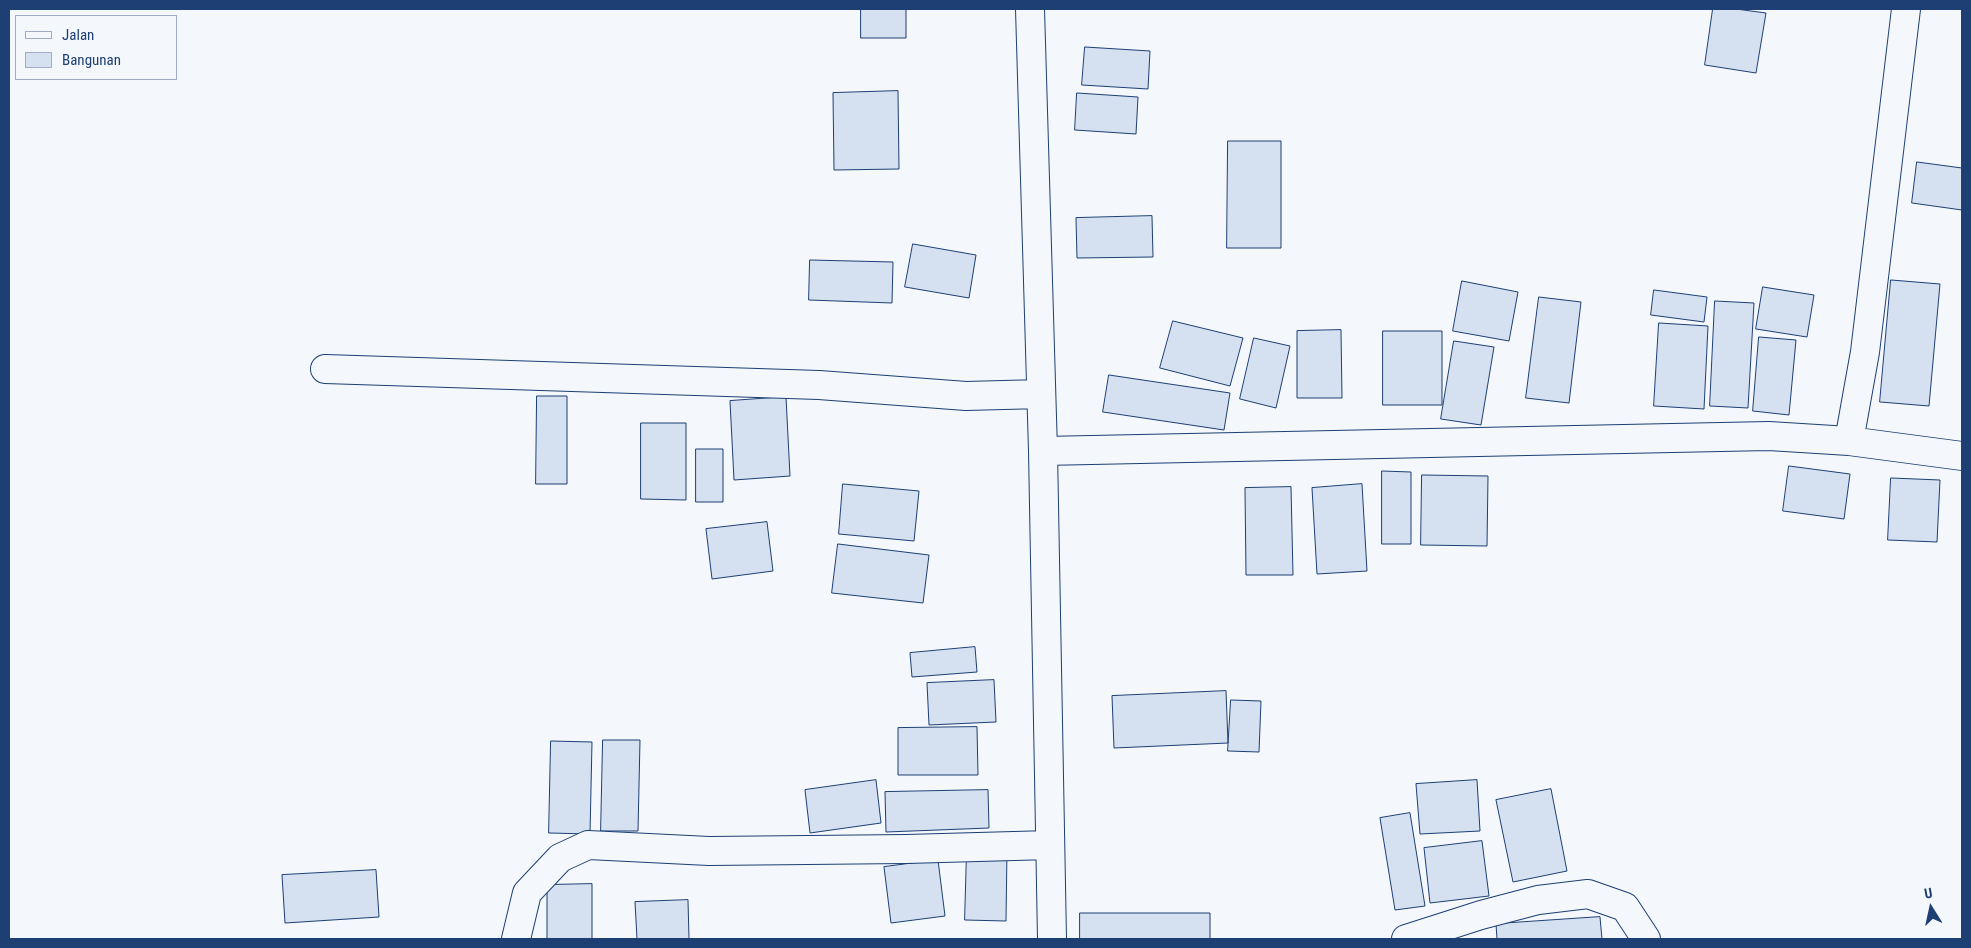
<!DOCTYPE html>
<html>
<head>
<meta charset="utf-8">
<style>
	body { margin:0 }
	#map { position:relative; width:1971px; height:948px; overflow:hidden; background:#f4f7fb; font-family:"Roboto Condensed",sans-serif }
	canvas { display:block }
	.frame { position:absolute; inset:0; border:10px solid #1d3f73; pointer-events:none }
	.legend { position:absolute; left:15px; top:15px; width:162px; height:65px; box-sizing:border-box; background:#f4f7fb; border:1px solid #9eadc5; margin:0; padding:6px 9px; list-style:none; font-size:15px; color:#1d3f73 }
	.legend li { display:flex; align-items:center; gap:10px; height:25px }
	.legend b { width:25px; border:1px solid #9eadc5 }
	.north { position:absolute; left:1906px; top:883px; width:50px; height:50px; -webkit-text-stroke:4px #f4f7fb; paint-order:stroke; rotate:350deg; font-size:14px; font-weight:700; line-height:20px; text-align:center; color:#1d3f73 }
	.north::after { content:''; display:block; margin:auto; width:18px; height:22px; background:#1d3f73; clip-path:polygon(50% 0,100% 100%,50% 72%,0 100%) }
</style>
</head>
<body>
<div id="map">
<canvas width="1971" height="948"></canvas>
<div class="frame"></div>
<ul class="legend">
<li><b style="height:6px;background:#f4f7fb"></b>Jalan</li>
<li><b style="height:14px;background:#d5e0f0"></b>Bangunan</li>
</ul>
<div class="north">U</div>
</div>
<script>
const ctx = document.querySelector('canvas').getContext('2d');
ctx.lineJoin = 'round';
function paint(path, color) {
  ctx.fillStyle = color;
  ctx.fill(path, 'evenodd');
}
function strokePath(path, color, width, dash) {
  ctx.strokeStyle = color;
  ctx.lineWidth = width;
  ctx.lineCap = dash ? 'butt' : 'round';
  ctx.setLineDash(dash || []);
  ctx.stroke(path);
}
const building = new Path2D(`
	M 861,9 L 906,9 L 906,38 L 861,38 Z
	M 1713,9 L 1736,9 L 1766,13 L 1756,73 L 1705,65 Z
	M 1085,47 L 1150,51 L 1148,89 L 1082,85 Z
	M 898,91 L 899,169 L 834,170 L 833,93 Z
	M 1077,93 L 1138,97 L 1136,134 L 1075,130 Z
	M 1228,141 L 1281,141 L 1281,248 L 1227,248 Z
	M 1917,162 L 1962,168 L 1962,210 L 1912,203 Z
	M 1152,216 L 1153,257 L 1077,258 L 1076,218 Z
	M 913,244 L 976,255 L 969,298 L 905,287 Z
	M 810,260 L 893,262 L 892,303 L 809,300 Z
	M 1891,280 L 1940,284 L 1929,406 L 1880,402 Z
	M 1462,281 L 1518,292 L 1509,341 L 1453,331 Z
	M 1763,287 L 1814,295 L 1807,337 L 1756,329 Z
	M 1654,290 L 1707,297 L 1704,322 L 1651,315 Z
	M 1539,297 L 1581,302 L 1569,403 L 1526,398 Z
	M 1715,301 L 1754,303 L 1748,408 L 1710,406 Z
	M 1173,321 L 1243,338 L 1230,386 L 1160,368 Z
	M 1659,323 L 1708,326 L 1704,409 L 1654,406 Z
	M 1341,330 L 1342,398 L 1297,398 L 1297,331 Z
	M 1383,331 L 1442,331 L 1442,405 L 1383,405 Z
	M 1759,337 L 1796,340 L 1789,415 L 1753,411 Z
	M 1254,338 L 1290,346 L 1276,408 L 1240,399 Z
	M 1454,341 L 1494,347 L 1481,425 L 1441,419 Z
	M 1109,375 L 1230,393 L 1224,430 L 1103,412 Z
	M 537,396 L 567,396 L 567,484 L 536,484 Z
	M 786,397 L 790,476 L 734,480 L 730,401 Z
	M 641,423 L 686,423 L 686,500 L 641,499 Z
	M 696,449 L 723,449 L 723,502 L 696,502 Z
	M 1789,466 L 1850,474 L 1844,519 L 1783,511 Z
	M 1382,471 L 1411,472 L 1411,544 L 1382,544 Z
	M 1422,475 L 1488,476 L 1487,546 L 1421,545 Z
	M 1891,478 L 1940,480 L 1937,542 L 1888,540 Z
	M 843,484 L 919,491 L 914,541 L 839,534 Z
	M 1362,484 L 1367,571 L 1317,574 L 1312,488 Z
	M 1291,487 L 1293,575 L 1246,575 L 1245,488 Z
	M 767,522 L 773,571 L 712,579 L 706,529 Z
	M 838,544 L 929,555 L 923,603 L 832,593 Z
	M 975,647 L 977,672 L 912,677 L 910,653 Z
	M 994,680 L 996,722 L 929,725 L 927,683 Z
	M 1226,691 L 1228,743 L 1114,748 L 1112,696 Z
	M 1231,700 L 1261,701 L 1259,752 L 1228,751 Z
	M 977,727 L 978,775 L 898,775 L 898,728 Z
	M 603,740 L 640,740 L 638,831 L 601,831 Z
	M 551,741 L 592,742 L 590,834 L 549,833 Z
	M 876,780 L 881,823 L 810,833 L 805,790 Z
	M 1477,780 L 1480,831 L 1420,834 L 1416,784 Z
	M 1551,789 L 1567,871 L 1513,882 L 1496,800 Z
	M 988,790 L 989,828 L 886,832 L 885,792 Z
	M 1410,813 L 1425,906 L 1395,910 L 1380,818 Z
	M 1482,841 L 1489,896 L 1430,903 L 1424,848 Z
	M 967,849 L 1007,849 L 1006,921 L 965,920 Z
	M 938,860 L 945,916 L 891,923 L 884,867 Z
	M 376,870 L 379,917 L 285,923 L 282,875 Z
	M 592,884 L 592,939 L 547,939 L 547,885 Z
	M 688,900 L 689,939 L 637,939 L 635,902 Z
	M 1080,913 L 1210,913 L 1210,939 L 1080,939 Z
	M 1600,917 L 1602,939 L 1497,939 L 1496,924 Z`);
paint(building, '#d5e0f0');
strokePath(building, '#1d3f73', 1);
const minor = new Path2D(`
	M 1030,9 L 1043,451
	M 325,369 L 819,385 L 966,396 L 1041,394
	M 1849,441 L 1865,352 L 1906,9
	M 516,939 L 527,893 L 560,858 L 588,845 L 709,851 L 906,849 L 1050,845
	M 1052,939 L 1043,451 L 1769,436 L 1849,441 L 1962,456
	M 1406,939 L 1481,915 L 1538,900 L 1588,894 L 1625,907 L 1646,939`);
strokePath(minor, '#1d3f73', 30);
strokePath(minor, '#f4f7fb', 28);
</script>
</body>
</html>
